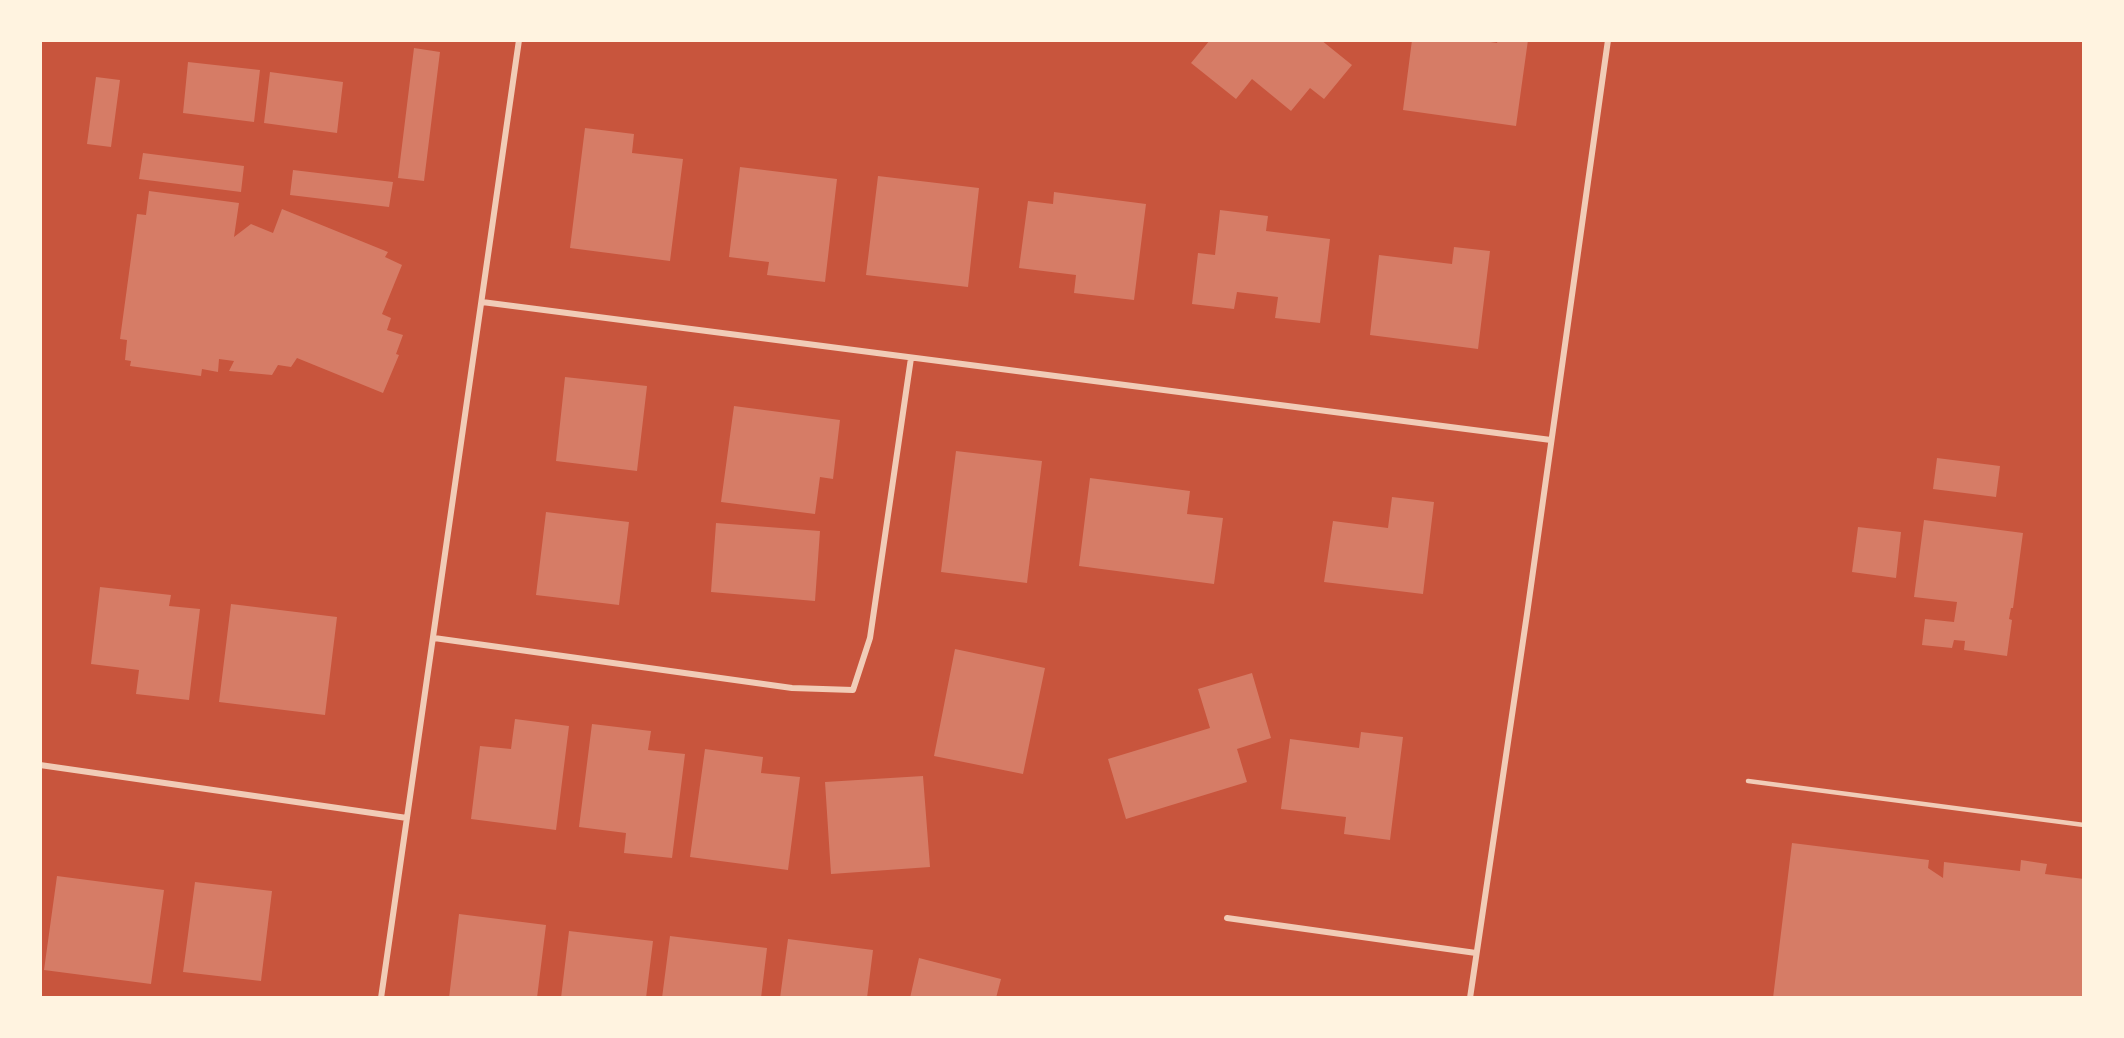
<!DOCTYPE html>
<html>
<head>
<meta charset="utf-8">
<style>
	body { margin:0 }
	#map { position:relative; width:2124px; height:1038px; overflow:hidden; background:#c8553d; font-family:"Roboto Serif",serif }
	canvas { display:block }
	.frame { position:absolute; inset:0; border:42px solid #fff3e0; pointer-events:none }
</style>
</head>
<body>
<div id="map">
<canvas width="2124" height="1038"></canvas>
<div class="frame"></div>
</div>
<script>
const ctx = document.querySelector('canvas').getContext('2d');
ctx.lineJoin = 'round';
function paint(path, color) {
  ctx.fillStyle = color;
  ctx.fill(path, 'evenodd');
}
function strokePath(path, color, width, dash) {
  ctx.strokeStyle = color;
  ctx.lineWidth = width;
  ctx.lineCap = dash ? 'butt' : 'round';
  ctx.setLineDash(dash || []);
  ctx.stroke(path);
}
paint(new Path2D(`
	M 1210,40 L 1321,40 L 1352,65 L 1324,99 L 1310,88 L 1291,111 L 1252,79 L 1236,99 L 1191,63 Z
	M 1412,40 L 1477,40 L 1497,43 L 1498,40 L 1528,40 L 1516,126 L 1403,110 Z
	M 414,48 L 440,52 L 424,181 L 398,178 Z
	M 188,62 L 260,70 L 254,122 L 183,113 Z
	M 270,72 L 343,82 L 337,133 L 264,123 Z
	M 96,77 L 120,80 L 111,147 L 87,144 Z
	M 585,128 L 634,134 L 632,153 L 683,159 L 670,261 L 570,248 Z
	M 143,153 L 244,166 L 241,192 L 139,179 Z
	M 740,167 L 837,179 L 825,282 L 767,275 L 769,262 L 729,257 Z
	M 293,170 L 393,182 L 389,207 L 290,195 Z
	M 878,176 L 979,188 L 968,287 L 866,275 Z
	M 149,191 L 239,203 L 234,237 L 251,224 L 273,233 L 282,209 L 388,252 L 385,257 L 402,265 L 382,314 L 391,318 L 387,330 L 403,335 L 396,354 L 399,355 L 383,393 L 297,358 L 291,367 L 278,365 L 272,375 L 229,371 L 234,361 L 219,359 L 218,372 L 202,369 L 201,376 L 130,366 L 131,361 L 125,360 L 127,340 L 120,339 L 137,214 L 146,215 Z
	M 1054,192 L 1146,204 L 1134,300 L 1074,293 L 1076,275 L 1019,268 L 1028,201 L 1053,204 Z
	M 1220,210 L 1268,216 L 1266,231 L 1330,239 L 1320,323 L 1275,318 L 1278,297 L 1237,292 L 1234,309 L 1192,304 L 1198,253 L 1215,255 Z
	M 1454,247 L 1490,251 L 1478,349 L 1370,335 L 1379,255 L 1452,264 Z
	M 565,377 L 647,386 L 637,471 L 556,461 Z
	M 734,406 L 840,420 L 833,479 L 820,477 L 815,514 L 721,502 Z
	M 956,451 L 1042,461 L 1027,583 L 941,572 Z
	M 1937,458 L 2000,466 L 1996,497 L 1933,489 Z
	M 1090,478 L 1190,491 L 1187,514 L 1223,518 L 1214,584 L 1079,566 Z
	M 1392,497 L 1434,502 L 1423,594 L 1324,582 L 1333,521 L 1388,528 Z
	M 546,512 L 629,522 L 619,605 L 536,595 Z
	M 1924,520 L 2023,533 L 2013,608 L 2011,608 L 2009,619 L 2012,620 L 2007,656 L 1964,650 L 1965,641 L 1954,640 L 1952,648 L 1922,645 L 1925,619 L 1954,622 L 1957,602 L 1914,597 Z
	M 716,523 L 820,531 L 815,601 L 711,592 Z
	M 1858,527 L 1901,532 L 1896,578 L 1852,572 Z
	M 100,587 L 171,595 L 169,606 L 200,609 L 189,700 L 136,694 L 139,670 L 91,664 Z
	M 231,604 L 337,617 L 325,715 L 219,702 Z
	M 955,649 L 1045,668 L 1023,774 L 934,756 Z
	M 1252,673 L 1271,738 L 1237,749 L 1247,782 L 1126,819 L 1108,759 L 1210,728 L 1198,689 Z
	M 515,719 L 569,726 L 556,830 L 471,819 L 480,746 L 511,749 Z
	M 592,724 L 651,731 L 648,750 L 685,754 L 672,858 L 624,853 L 626,833 L 579,827 Z
	M 1361,732 L 1403,737 L 1390,840 L 1344,834 L 1346,817 L 1281,809 L 1290,739 L 1359,748 Z
	M 705,749 L 763,757 L 761,773 L 800,777 L 788,870 L 690,857 Z
	M 923,776 L 930,867 L 831,874 L 825,782 Z
	M 1792,843 L 1929,860 L 1928,868 L 1943,878 L 1944,862 L 2020,871 L 2021,860 L 2047,864 L 2045,874 L 2084,879 L 2084,998 L 1773,998 Z
	M 57,876 L 164,890 L 151,984 L 44,970 Z
	M 195,882 L 272,891 L 261,981 L 183,972 Z
	M 459,914 L 546,925 L 537,998 L 449,998 Z
	M 569,931 L 653,941 L 646,998 L 561,998 Z
	M 670,936 L 767,948 L 761,998 L 662,998 Z
	M 788,939 L 873,950 L 867,998 L 780,998 Z
	M 919,958 L 1001,979 L 996,998 L 910,998 Z`), '#d67c66');
strokePath(new Path2D(`
	M 1748,781 L 2084,825`), '#f1ccb7', 4.5);
strokePath(new Path2D(`
	M 482,302 L 1551,440
	M 434,638 L 792,688 L 853,690 L 870,638 L 911,358
	M 40,765 L 407,818
	M 1227,918 L 1476,953
	M 381,998 L 519,40
	M 1470,998 L 1527,614 L 1608,40`), '#f1ccb7', 6);
</script>
</body>
</html>
